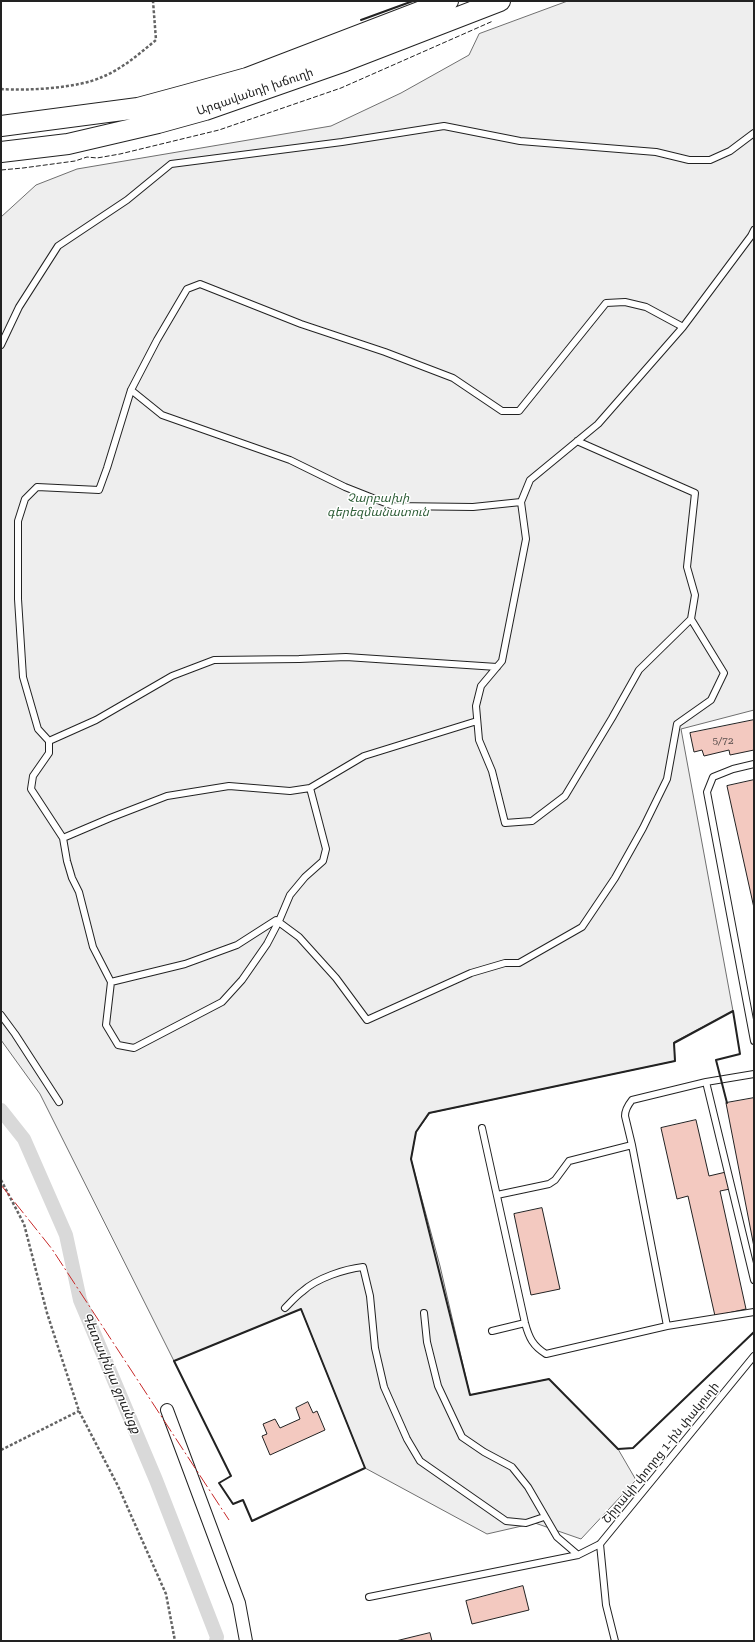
<!DOCTYPE html>
<html>
<head>
<meta charset="utf-8">
<style>
	body { margin:0 }
	#map { position:relative; width:755px; height:1642px; overflow:hidden; background:#fff; font-family:"Roboto Serif",serif }
	canvas { display:block }
	.frame { position:absolute; inset:0; border:2px solid #222; pointer-events:none }
</style>
</head>
<body>
<div id="map">
<canvas width="755" height="1642"></canvas>
<div class="frame"></div>
</div>
<script>
const ctx = document.querySelector('canvas').getContext('2d');
ctx.lineJoin = 'round';
function paint(path, color) {
  ctx.fillStyle = color;
  ctx.fill(path, 'evenodd');
}
function strokePath(path, color, width, dash) {
  ctx.strokeStyle = color;
  ctx.lineWidth = width;
  ctx.lineCap = dash ? 'butt' : 'round';
  ctx.setLineDash(dash || []);
  ctx.stroke(path);
}
function drawText(font, color, halo, rows, align = 'center') {
  ctx.font = font + ' "Roboto Serif","Noto Sans Armenian",serif';
  ctx.lineWidth = 3;
  ctx.setLineDash([]);
  ctx.textBaseline = 'middle';
  ctx.strokeStyle = halo;
  ctx.fillStyle = color;
  for (const [text, x, y, turn = 0] of rows) {
    ctx.save();
    ctx.translate(x, y);
    ctx.rotate((+turn || 0) * Math.PI / 180);
    ctx.textAlign = isNaN(turn) ? turn : align;
    if (halo) ctx.strokeText(text, 0, 0);
    ctx.fillText(text, 0, 0);
    ctx.restore();
  }
}
const green = new Path2D(`
	M 568,1 L 754,1 L 754,710 L 681,729 L 733,1011 L 674,1042 L 675,1061 L 430,1113 L 416,1132 L 411,1159 L 440,1266 L 470,1395 L 549,1379 L 618,1449 L 636,1480 L 581,1539 L 535,1523 L 487,1534 L 365,1468 L 301,1309 L 174,1361 L 40,1094 L 1,1040 L 1,217 L 36,185 L 77,169 L 331,126 L 401,93 L 469,55 L 479,34 Z`);
paint(green, '#eee');
strokePath(green, '#6f6f6f', 1);
strokePath(new Path2D(`
	M 1,1110 L 24,1139 L 66,1235 L 80,1300 L 156,1480 L 217,1637 L 216,1641`), '#d9d9d9', 14);
const building = new Path2D(`
	M 754,720 L 754,750 L 730,755 L 729,750 L 704,756 L 702,750 L 694,752 L 690,733 Z
	M 754,780 L 754,908 L 727,786 Z
	M 754,1098 L 754,1247 L 726,1103 Z
	M 696,1120 L 709,1176 L 726,1172 L 730,1189 L 720,1191 L 746,1309 L 715,1316 L 688,1196 L 677,1199 L 661,1128 Z
	M 542,1208 L 560,1289 L 531,1295 L 514,1214 Z
	M 308,1402 L 313,1413 L 317,1411 L 325,1430 L 270,1455 L 262,1436 L 267,1434 L 263,1424 L 275,1419 L 280,1428 L 300,1419 L 296,1408 Z
	M 523,1586 L 529,1610 L 472,1624 L 466,1601 Z
	M 430,1633 L 432,1641 L 396,1641 Z`);
paint(building, '#f3c9c0');
strokePath(building, '#222', 1);
const service = new Path2D(`
	M 1,345 L 19,307 L 58,246 L 127,200 L 171,164 L 342,142 L 444,126 L 520,141 L 656,152 L 689,160 L 710,160 L 730,151 L 754,133
	M 131,390 L 162,415 L 290,460 L 345,487 L 393,506 L 473,507 L 521,502
	M 691,619 L 639,670 L 612,718 L 565,796 L 532,821 L 505,823 L 492,771 L 479,740 L 476,706 L 481,686 L 502,661 L 526,539 L 521,502 L 530,480 L 598,424 L 683,327 L 751,236 L 754,230
	M 49,741 L 96,720 L 172,676 L 214,660 L 299,659 L 346,657 L 497,667
	M 754,764 L 733,769 L 713,777 L 707,792 L 754,1041
	M 310,788 L 326,849 L 323,861 L 305,877 L 290,895 L 279,921 L 267,944 L 242,980 L 222,1002 L 134,1048 L 118,1045 L 106,1025 L 111,982 L 93,947 L 79,892 L 72,878 L 67,861 L 63,838 L 31,789 L 33,776 L 49,753 L 49,741 L 38,729 L 23,677 L 18,599 L 18,521 L 25,499 L 37,487 L 99,490 L 107,468 L 131,390 L 157,340 L 187,289 L 200,284 L 301,324 L 385,352 L 453,378 L 502,411 L 519,411 L 606,303 L 625,302 L 646,307 L 683,327
	M 63,838 L 110,818 L 167,796 L 229,786 L 290,791 L 310,788 L 364,756 L 477,721
	M 111,982 L 185,964 L 237,945 L 276,920 L 299,937 L 336,978 L 367,1020 L 471,973 L 505,963 L 519,963 L 582,927 L 615,878 L 643,828 L 667,779 L 677,724 L 711,700 L 724,673 L 691,619 L 695,595 L 687,567 L 695,493 L 577,441
	M 1,1015 L 15,1034 L 59,1102
	M 706,1082 L 754,1280
	M 482,1128 L 525,1323 C 529,1338 533,1346 546,1354 L 667,1326 L 632,1145 L 625,1116 C 625,1110 628,1105 632,1100 L 706,1082 L 754,1074
	M 497,1195 L 549,1184 L 555,1180 L 569,1161 L 632,1145
	M 285,1308 C 291,1302 296,1296 303,1291 C 317,1278 345,1269 363,1267 L 370,1296 L 375,1348 L 384,1387 L 407,1439 L 420,1461 L 506,1521 L 526,1523 L 544,1517
	M 424,1313 L 427,1342 L 438,1386 L 462,1437 L 484,1452 L 512,1467 L 528,1487 L 557,1537 L 578,1555
	M 667,1326 L 754,1312
	M 492,1331 L 525,1323
	M 600,1544 L 606,1605 L 615,1641
	M 369,1597 L 578,1555 L 600,1544 L 754,1356`);
const minor = new Path2D(`
	M 167,1410 L 239,1603 L 246,1641`);
const trunk = new Path2D(`
	M 1,126 L 138,108 L 186,95 L 247,78 L 448,1
	M 1,152 L 68,144 L 158,123 L 205,110 L 345,61 L 500,1`);
strokePath(service, '#222', 8);
strokePath(minor, '#222', 14);
strokePath(trunk, '#222', 22);
strokePath(new Path2D(`
	M 1,89 C 27,91 79,88 102,77 C 122,69 139,54 156,40 L 153,1
	M 1,1180 L 24,1224 L 47,1313 L 79,1411 L 118,1486 L 166,1594 L 175,1641
	M 1,1450 L 79,1411`), '#646464', 2.5, [3, 2]);
strokePath(service, '#fff', 6);
strokePath(minor, '#fff', 12);
strokePath(trunk, '#fff', 20);
strokePath(new Path2D(`
	M 1,170 L 23,168 L 75,161 L 87,157 L 97,158 L 120,154 L 219,130 L 341,88 L 493,21`), '#222', 1, [5, 2]);
strokePath(new Path2D(`
	M 361,20 L 413,1
	M 727,1103 L 716,1060 L 740,1054 L 733,1011 L 674,1043 L 675,1061 L 429,1113 L 416,1132 L 411,1159 L 470,1395 L 549,1379 L 618,1449 L 633,1448 L 754,1332
	M 301,1309 L 365,1468 L 252,1521 L 243,1500 L 233,1504 L 219,1483 L 231,1476 L 174,1361 Z`), '#222', 2);
strokePath(new Path2D(`
	M 1,1185 L 52,1249 L 229,1520`), '#c62828', 1, [14, 3, 2, 3]);
drawText('10px', '#564c4a', null, [
	["5/72",723,741]
]);
drawText('12px', '#222', '#fff', [
	["Արգավանդի խճուղի",255,92,-19],
	["Շիրակի փողոց 1-ին փակուղի",661,1453,-51]
]);
drawText('italic 12px', '#2f5e38', '#fff', [
	["Չարբախի",378,498],
	["գերեզմանատուն",378,512]
]);
drawText('italic 13px', '#222', '#fff', [
	["Գետափնյա ջրանցք",111,1373,67]
]);
</script>
</body>
</html>
